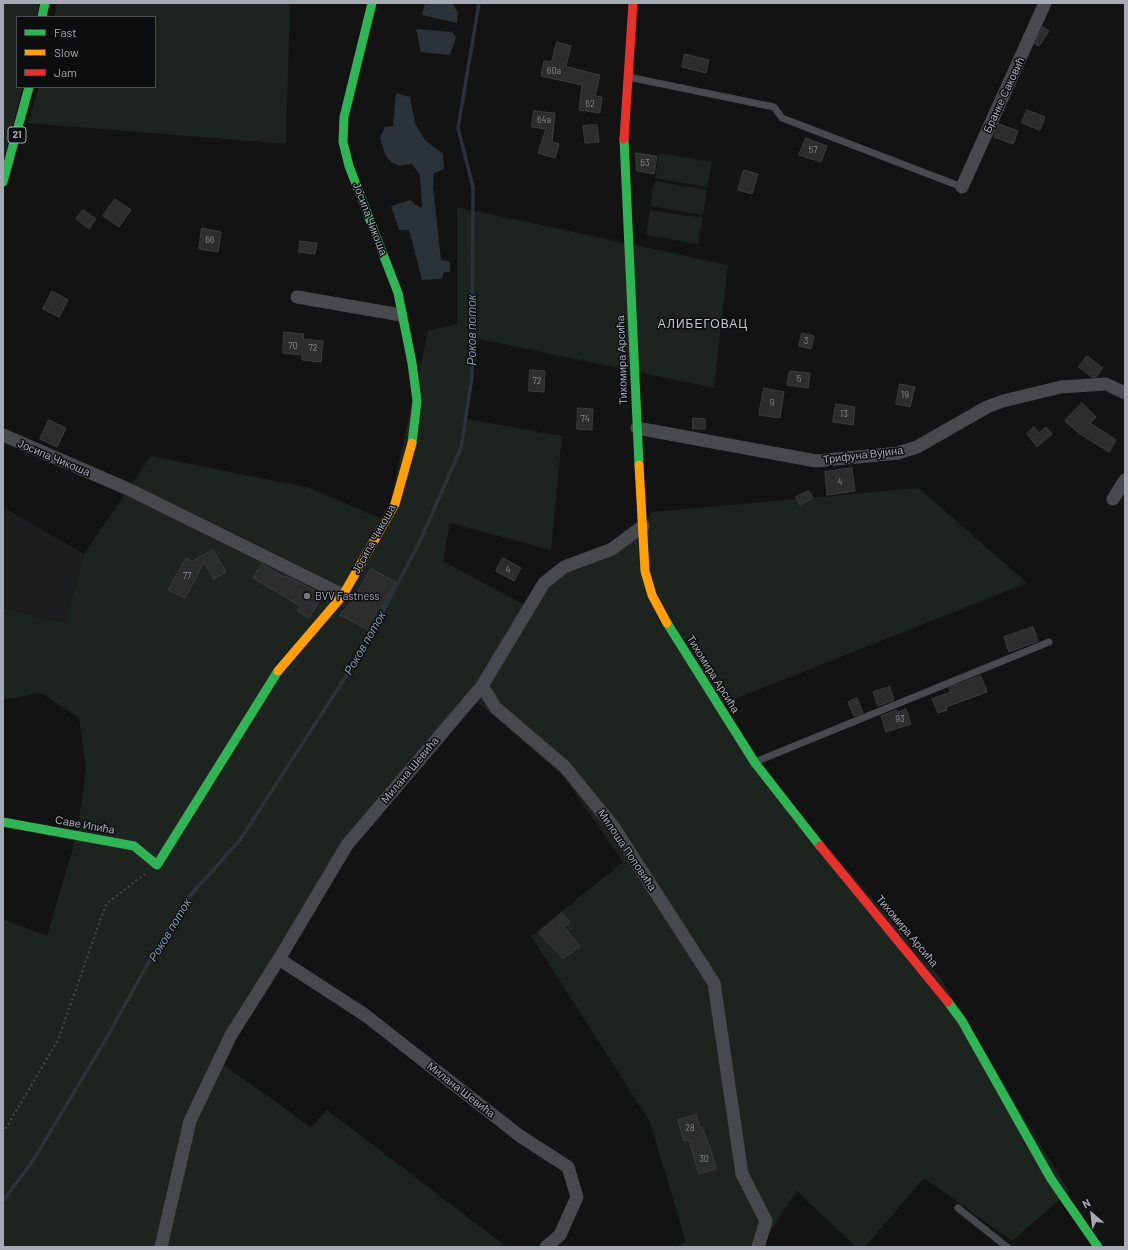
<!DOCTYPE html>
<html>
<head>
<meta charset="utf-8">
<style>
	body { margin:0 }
	#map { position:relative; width:1128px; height:1250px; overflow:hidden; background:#131313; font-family:Barlow,sans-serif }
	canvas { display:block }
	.frame { position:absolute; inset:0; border:4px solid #a5aab3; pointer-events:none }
	.legend { position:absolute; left:16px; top:16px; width:140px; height:72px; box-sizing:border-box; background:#0d0d0f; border:1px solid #4a4c51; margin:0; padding:5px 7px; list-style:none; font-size:12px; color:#a5aab3 }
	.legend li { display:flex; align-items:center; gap:8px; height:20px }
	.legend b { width:20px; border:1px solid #4a4c51 }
	.north { position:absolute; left:1072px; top:1194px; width:40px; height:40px; -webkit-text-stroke:3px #0d0d0f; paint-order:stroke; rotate:332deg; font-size:11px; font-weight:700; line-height:16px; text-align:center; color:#a5aab3 }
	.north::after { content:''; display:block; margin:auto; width:14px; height:18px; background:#a5aab3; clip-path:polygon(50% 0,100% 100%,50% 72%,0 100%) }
</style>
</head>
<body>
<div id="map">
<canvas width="1128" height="1250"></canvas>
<div class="frame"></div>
<ul class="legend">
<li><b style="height:5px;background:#30b455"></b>Fast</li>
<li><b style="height:5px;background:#ff9f0a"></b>Slow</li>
<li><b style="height:5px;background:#e5322d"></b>Jam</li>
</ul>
<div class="north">N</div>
</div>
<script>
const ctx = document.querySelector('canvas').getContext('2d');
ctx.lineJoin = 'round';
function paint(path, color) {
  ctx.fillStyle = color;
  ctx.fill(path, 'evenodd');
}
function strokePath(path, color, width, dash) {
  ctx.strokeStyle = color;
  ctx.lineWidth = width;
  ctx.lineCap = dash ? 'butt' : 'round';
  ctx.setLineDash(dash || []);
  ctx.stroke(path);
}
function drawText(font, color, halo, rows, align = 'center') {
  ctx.font = font + ' Barlow,sans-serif';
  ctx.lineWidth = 3;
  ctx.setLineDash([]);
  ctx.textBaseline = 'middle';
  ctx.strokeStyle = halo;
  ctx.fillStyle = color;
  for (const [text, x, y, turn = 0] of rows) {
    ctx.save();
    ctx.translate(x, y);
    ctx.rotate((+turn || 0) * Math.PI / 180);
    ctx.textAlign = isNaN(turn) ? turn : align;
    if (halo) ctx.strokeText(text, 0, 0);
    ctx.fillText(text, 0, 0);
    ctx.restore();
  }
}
paint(new Path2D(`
	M 3,507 L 84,554 L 65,623 L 3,608 Z`), '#1d1d1f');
paint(new Path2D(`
	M 3,3 L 39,3 L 37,17 L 17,17 L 17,87 L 23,87 L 3,162 Z
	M 57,3 L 290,3 L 286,144 L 28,123 L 39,87 L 155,87 L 155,17 L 54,17 Z
	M 659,153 L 712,162 L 707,187 L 655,178 Z
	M 655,181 L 707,190 L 703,215 L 650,206 Z
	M 457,207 L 728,265 L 714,388 L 479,339 L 466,419 L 562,436 L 551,550 L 450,523 L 443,561 L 526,606 L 556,566 L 639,533 L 652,512 L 919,488 L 1027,583 L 722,704 L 792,805 L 940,977 L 1069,1192 L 1012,1241 L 924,1178 L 865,1247 L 856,1247 L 797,1191 L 759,1247 L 674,1247 L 686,1242 L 650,1122 L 531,936 L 623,862 L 564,777 L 473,698 L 346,840 L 214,1058 L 311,1127 L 327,1110 L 507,1247 L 3,1247 L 3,919 L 47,936 L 77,834 L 86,769 L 79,718 L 41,693 L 3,700 L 3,608 L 65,623 L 84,554 L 151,456 L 310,488 L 386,521 L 428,331 L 457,324 Z
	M 650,210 L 703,218 L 698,244 L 646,235 Z`), '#1d231e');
paint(new Path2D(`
	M 425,3 L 452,3 L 458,13 L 457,23 L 422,15 Z
	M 416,29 L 452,32 L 456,37 L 450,55 L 421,52 Z
	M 396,93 L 410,97 L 415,123 L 425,140 L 443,154 L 444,169 L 434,173 L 433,188 L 441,260 L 450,262 L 450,272 L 444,272 L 442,279 L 422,280 L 409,230 L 399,230 L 391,206 L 411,200 L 414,204 L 422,208 L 420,175 L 412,164 L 399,166 L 391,162 L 385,154 L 380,138 L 385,127 L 393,126 Z`), '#2b3238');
strokePath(new Path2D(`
	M 3,1201 L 32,1162 L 106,1039 L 156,949 L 187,899 L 240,840 L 363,650 L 420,541 L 461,448 L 472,377 L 473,187 L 458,128 L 479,3`), '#2b3238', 3.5);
const building = new Path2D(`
	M 1043,27 L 1049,31 L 1039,46 L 1035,44 Z
	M 557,42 L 571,46 L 566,66 L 567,67 L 600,75 L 595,96 L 602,97 L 600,113 L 579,110 L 582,85 L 541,76 L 544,61 L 551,62 Z
	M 685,54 L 709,60 L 706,73 L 682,67 Z
	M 1027,110 L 1045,117 L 1040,130 L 1022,123 Z
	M 534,111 L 555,113 L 552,142 L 559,144 L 555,158 L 538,153 L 546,129 L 532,127 Z
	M 999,124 L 1018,131 L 1013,144 L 994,137 Z
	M 597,125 L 599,142 L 585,143 L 583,126 Z
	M 806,138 L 827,146 L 821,162 L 799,155 Z
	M 636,153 L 657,156 L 654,174 L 637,171 Z
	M 744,170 L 758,174 L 752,194 L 738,190 Z
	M 115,199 L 131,210 L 119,227 L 103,216 Z
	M 83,210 L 96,219 L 89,229 L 76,219 Z
	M 202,228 L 221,232 L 218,252 L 199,249 Z
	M 300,241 L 317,243 L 315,254 L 299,252 Z
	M 52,291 L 68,300 L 59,317 L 43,309 Z
	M 284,332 L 304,334 L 303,339 L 323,341 L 321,362 L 302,360 L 302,355 L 283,353 Z
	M 802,333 L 814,336 L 811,349 L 799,346 Z
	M 1087,356 L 1103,368 L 1096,377 L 1092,377 L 1079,367 Z
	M 530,370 L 545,371 L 544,392 L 529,391 Z
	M 790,371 L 810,373 L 808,388 L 787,385 Z
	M 900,384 L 915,387 L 910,407 L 896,404 Z
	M 764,388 L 784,392 L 780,418 L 759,415 Z
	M 1082,403 L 1096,417 L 1090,423 L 1116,440 L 1109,452 L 1080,434 L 1065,421 Z
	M 836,404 L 855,407 L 853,425 L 833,422 Z
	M 578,408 L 593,409 L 592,430 L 577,429 Z
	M 693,418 L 705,419 L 705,429 L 693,429 Z
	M 49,420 L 66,428 L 57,447 L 40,439 Z
	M 1034,427 L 1039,433 L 1046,427 L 1052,434 L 1037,447 L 1027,434 Z
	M 852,468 L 855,491 L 827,495 L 825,472 Z
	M 809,491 L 813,498 L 800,505 L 796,497 Z
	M 213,550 L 226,572 L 214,579 L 204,562 L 185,598 L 168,590 L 186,558 L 192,561 Z
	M 503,558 L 521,568 L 514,581 L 496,571 Z
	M 262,564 L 285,578 L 286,576 L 323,595 L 309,618 L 297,611 L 300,606 L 253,578 Z
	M 371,569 L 396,582 L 370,631 L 340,615 L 353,600 Z
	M 1033,627 L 1038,641 L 1009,652 L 1004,637 Z
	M 981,676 L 987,692 L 946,707 L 947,710 L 938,713 L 932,699 L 951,692 L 949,688 Z
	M 890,687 L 894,700 L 878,706 L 873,692 Z
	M 857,698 L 863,713 L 854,716 L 848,702 Z
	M 906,709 L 911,724 L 886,732 L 881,716 L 897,710 L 898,712 Z
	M 562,913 L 570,922 L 564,927 L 580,946 L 563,959 L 539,933 Z
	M 696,1115 L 700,1128 L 702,1127 L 708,1144 L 709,1144 L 716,1169 L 699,1174 L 689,1140 L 684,1141 L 678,1120 Z`);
paint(building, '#2d2d2e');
strokePath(building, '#3b3d3f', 1);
strokePath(new Path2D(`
	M 3,1133 L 58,1040 L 106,904 L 145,874`), '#494a4d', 2, [2, 3]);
strokePath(new Path2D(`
	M 628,77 L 774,107 L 782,118 L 962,187
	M 755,762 L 1049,642
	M 958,1208 L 1007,1247`), '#48494c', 7);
strokePath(new Path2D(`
	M 962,187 L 1045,3
	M 297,297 L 401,315
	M 637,428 L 816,461 L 898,453 L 917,447 L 987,407 L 1003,401 L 1061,387 L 1106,384 L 1125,393
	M 3,435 L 128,489 L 343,595
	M 1113,499 L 1125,480
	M 482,686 L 496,708 L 565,767 L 613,826 L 714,983 L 742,1174 L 766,1221 L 758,1247
	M 279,959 L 365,1015 L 520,1136 L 568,1167 L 577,1197 L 560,1235 L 546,1247
	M 161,1247 L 190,1121 L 231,1035 L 279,959 L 347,845 L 482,686 L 544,583 L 564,567 L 612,549 L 643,526`), '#48494c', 13);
strokePath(new Path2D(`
	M 372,3 L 344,117 L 343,142 L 349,166 L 398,293 L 412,363 L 417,401 L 412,443
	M 42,17 L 45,3
	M 624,139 L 639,465
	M 3,182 L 29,87
	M 667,623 L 755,763 L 820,846
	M 3,822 L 134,846 L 157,865 L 278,671
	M 948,1002 L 962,1021 L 1051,1179 L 1098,1247`), '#30b455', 9);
strokePath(new Path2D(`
	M 639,465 L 645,571 L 652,595 L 667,623
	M 278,671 L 343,595 L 395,504 L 412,443`), '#ff9f0a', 9);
strokePath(new Path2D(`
	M 624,139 L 633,3
	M 820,846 L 948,1002`), '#e5322d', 9);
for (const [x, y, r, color] of [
	[307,596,4,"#72757b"]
]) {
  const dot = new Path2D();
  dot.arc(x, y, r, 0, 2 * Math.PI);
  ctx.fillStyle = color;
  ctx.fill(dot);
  strokePath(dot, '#0d0d0f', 1.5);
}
drawText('9px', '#878b92', null, [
	["60a",554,71],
	["62",590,104],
	["64a",544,120],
	["57",813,150],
	["63",645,163],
	["66",210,240],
	["3",806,341],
	["70",293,346],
	["72",313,348],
	["5",799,379],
	["72",537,381],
	["19",905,395],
	["9",772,403],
	["13",844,414],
	["74",585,419],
	["4",840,482],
	["4",508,570],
	["77",187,576],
	["93",900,719],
	["28",690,1128],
	["30",704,1159]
]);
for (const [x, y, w] of [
	[17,135,18]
]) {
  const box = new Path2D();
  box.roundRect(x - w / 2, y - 8, w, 16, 3);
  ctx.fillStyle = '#0d0d0f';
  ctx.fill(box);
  strokePath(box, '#a5aab3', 1);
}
drawText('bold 10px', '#a5aab3', null, [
	["21",17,135]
]);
drawText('11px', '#a5aab3', '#0d0d0f', [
	["Бранке Саковић",1004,95,-65],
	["Јосипа Чикоша",370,219,69],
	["Тихомира Арсића",622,360,-92],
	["Трифуна Вујина",863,455,-7],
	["Јосипа Чикоша",54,458,23],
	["Јосипа Чикоша",374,539,-61],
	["Тихомира Арсића",713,674,58],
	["Милана Шевића",410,770,-50],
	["Саве Ипића",85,825,10],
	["Милоша Поповића",627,850,56],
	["Тихомира Арсића",907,931,50],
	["Милана Шевића",461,1090,38]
]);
drawText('11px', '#a5aab3', '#0d0d0f', [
	["BVV Fastness",315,596]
], 'left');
ctx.letterSpacing = '1px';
drawText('12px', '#c5c8d0', '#0d0d0f', [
	["АЛИБЕГОВАЦ",703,324]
]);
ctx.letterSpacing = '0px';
drawText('italic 12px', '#7e98ad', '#0d0d0f', [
	["Роков поток",472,330,-90],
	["Роков поток",365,643,-60],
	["Роков поток",170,930,-59]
]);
</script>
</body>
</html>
